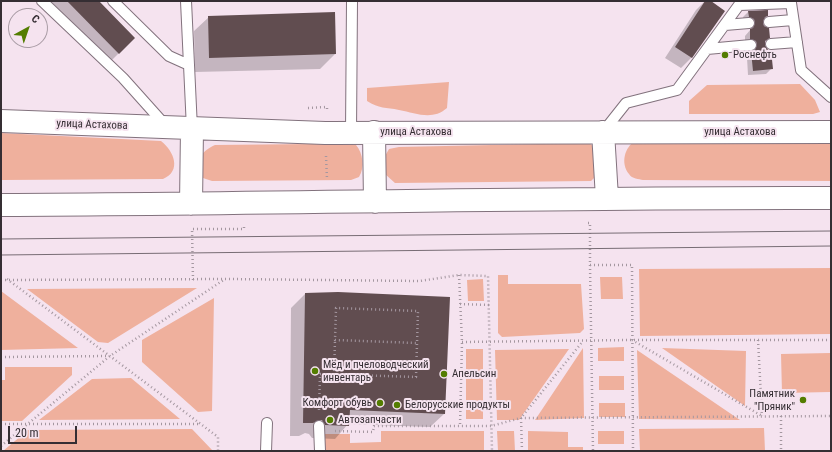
<!DOCTYPE html>
<html>
<head>
<meta charset="utf-8">
<style>
	body { margin:0 }
	#map { position:relative; width:832px; height:452px; overflow:hidden; background:#f5e3ef; font-family:"Roboto Condensed",sans-serif }
	canvas { display:block }
	.frame { position:absolute; inset:0; border:2px solid #352e33; pointer-events:none }
	.north { position:absolute; left:8px; top:8px; width:40px; height:40px; box-sizing:border-box; background:#f5e3ef; border:1px solid #a89ba4; border-radius:50%; rotate:40deg; font-size:11px; font-weight:700; line-height:16px; text-align:center; color:#352e33 }
	.north::after { content:''; display:block; margin:auto; width:14px; height:18px; background:#537d00; clip-path:polygon(50% 0,100% 100%,50% 72%,0 100%) }
	.scale { position:absolute; left:8px; top:426px; width:69px; height:18px; box-sizing:border-box; border:2px solid #352e33; border-top:0; padding-left:5px; font-size:12px; line-height:14px; white-space:nowrap; color:#352e33; -webkit-text-stroke:3px #f5e3ef; paint-order:stroke }
</style>
</head>
<body>
<div id="map">
<canvas width="832" height="452"></canvas>
<div class="frame"></div>
<div class="north">С</div>
<div class="scale">20 m</div>
</div>
<script>
const ctx = document.querySelector('canvas').getContext('2d');
ctx.lineJoin = 'round';
function paint(path, color) {
  ctx.fillStyle = color;
  ctx.fill(path, 'evenodd');
}
function strokePath(path, color, width, dash) {
  ctx.strokeStyle = color;
  ctx.lineWidth = width;
  ctx.lineCap = dash ? 'butt' : 'round';
  ctx.setLineDash(dash || []);
  ctx.stroke(path);
}
function drawText(font, color, halo, rows, align = 'center') {
  ctx.font = font + ' "Roboto Condensed",sans-serif';
  ctx.lineWidth = 4;
  ctx.setLineDash([]);
  ctx.textBaseline = 'middle';
  ctx.strokeStyle = halo;
  ctx.fillStyle = color;
  for (const [text, x, y, turn = 0] of rows) {
    ctx.save();
    ctx.translate(x, y);
    ctx.rotate((+turn || 0) * Math.PI / 180);
    ctx.textAlign = isNaN(turn) ? turn : align;
    if (halo) ctx.strokeText(text, 0, 0);
    ctx.fillText(text, 0, 0);
    ctx.restore();
  }
}
paint(new Path2D(`
	M 449,82 L 447,108 C 432,121 416,113 399,110 C 386,107 379,109 367,101 L 367,88 Z
	M 800,84 L 815,100 L 820,112 L 813,114 L 689,114 L 689,101 L 707,85 Z
	M 1,133 L 161,141 C 174,151 182,171 163,179 L 1,180 Z
	M 635,141 L 831,142 L 831,181 L 643,180 C 639,179 632,179 629,174 C 620,163 625,147 635,141 Z
	M 585,143 L 589,143 L 594,147 L 596,176 L 591,181 L 395,183 L 385,174 L 385,156 L 389,149 L 399,147 Z
	M 312,144 L 356,145 C 363,153 365,168 359,177 L 351,180 L 212,181 L 203,178 C 194,162 200,152 215,145 Z
	M 831,268 L 831,334 L 640,336 L 639,269 Z
	M 498,275 L 508,275 L 508,284 L 581,284 L 584,329 L 580,333 L 502,337 L 498,333 Z
	M 600,277 L 622,277 L 623,299 L 601,299 Z
	M 483,279 L 484,301 L 468,301 L 467,280 Z
	M 197,288 L 108,343 L 98,342 L 27,289 Z
	M 1,291 L 78,348 L 1,350 Z
	M 214,298 L 212,411 L 198,412 L 142,362 L 142,340 Z
	M 624,347 L 624,361 L 598,361 L 598,348 Z
	M 583,348 L 584,418 L 535,420 Z
	M 662,348 L 746,351 L 745,406 Z
	M 466,349 L 483,349 L 483,419 L 466,419 Z
	M 569,349 L 519,420 L 497,420 L 495,350 Z
	M 637,350 L 740,420 L 639,419 Z
	M 830,353 L 830,392 L 782,393 L 781,354 Z
	M 5,367 L 72,367 L 72,375 L 22,421 L 1,421 L 1,380 L 5,380 Z
	M 599,376 L 624,376 L 624,390 L 599,390 Z
	M 131,378 L 180,419 L 39,420 L 92,379 Z
	M 599,403 L 625,403 L 625,417 L 599,417 Z
	M 764,428 L 765,451 L 640,451 L 639,429 Z
	M 192,429 L 213,451 L 3,451 L 28,430 Z
	M 381,431 L 484,431 L 484,451 L 324,451 L 325,434 L 350,434 L 350,443 L 381,442 Z
	M 497,431 L 514,431 L 515,451 L 498,451 Z
	M 528,431 L 568,432 L 568,447 L 583,447 L 583,451 L 528,451 Z
	M 598,431 L 624,431 L 624,444 L 598,444 Z`), '#efb09d');
paint(new Path2D(`
	M 38,1 L 97,1 L 134,38 L 104,68 Z
	M 705,1 L 709,1 L 724,11 L 691,58 L 681,68 L 665,58 L 696,10 Z
	M 748,12 L 767,15 L 761,22 L 769,37 L 764,42 L 771,69 L 766,74 L 748,75 L 747,58 L 753,51 L 751,46 L 745,44 L 745,36 L 751,29 L 749,24 L 744,22 L 743,17 Z
	M 334,13 L 335,54 L 320,69 L 195,72 L 194,31 L 209,17 Z
	M 305,294 L 444,414 L 430,427 L 348,424 L 335,439 L 312,438 L 309,434 L 305,433 L 299,436 L 290,436 L 291,308 Z`), '#0003');
paint(new Path2D(`
	M 67,1 L 99,1 L 135,38 L 119,54 Z
	M 705,1 L 711,1 L 725,11 L 692,58 L 675,47 Z
	M 768,10 L 768,16 L 765,17 L 763,22 L 764,26 L 769,28 L 770,38 L 765,41 L 765,45 L 768,50 L 771,50 L 773,69 L 753,71 L 751,51 L 755,50 L 757,45 L 756,41 L 750,39 L 750,29 L 753,28 L 755,23 L 754,19 L 749,17 L 748,11 Z
	M 335,12 L 336,54 L 209,58 L 208,16 Z
	M 338,292 L 450,297 L 445,414 L 350,410 L 349,426 L 325,425 L 322,420 L 319,420 L 313,423 L 303,423 L 305,293 Z`), '#614d50');
const lane = new Path2D(`
	M 42,1 L 123,78 L 166,126
	M 113,1 L 169,56 L 189,65
	M 186,1 L 192,129
	M 769,22 L 793,20
	M 725,25 L 749,23
	M 771,44 L 797,42
	M 707,49 L 751,45
	M 351,132 L 352,1
	M 603,132 L 626,103 L 677,90 L 739,5 L 791,3 L 801,70 L 831,97
	M 319,426 L 320,451
	M 266,451 L 267,423`);
const secondary = new Path2D(`
	M 1,121 L 325,133 L 831,132
	M 374,132 L 375,202
	M 603,132 L 607,198
	M 191,204 L 192,129
	M 1,205 C 278,204 554,197 831,198`);
strokePath(lane, '#82727d', 12);
strokePath(secondary, '#82727d', 24);
strokePath(new Path2D(`
	M 308,108 L 327,107 L 327,111
	M 326,156 L 327,179
	M 588,223 L 590,223 L 590,265 L 632,265 L 633,451
	M 590,265 L 593,451
	M 459,275 L 462,342 L 460,426
	M 7,279 L 218,437 L 218,451
	M 1,280 L 226,279 L 420,281 L 459,275 L 488,276 L 492,451
	M 193,280 L 192,229 L 244,229 L 244,225
	M 460,304 L 490,305
	M 632,340 L 762,416
	M 758,340 L 762,416
	M 462,342 L 632,340 L 831,340
	M 1,357 L 108,356
	M 334,375 L 335,340
	M 319,410 L 320,374 L 416,377 L 418,311 L 336,308 L 335,340 L 417,343
	M 781,416 L 781,451
	M 1,424 L 200,424
	M 335,431 L 373,432 L 374,426 L 491,426 L 521,418 L 831,416
	M 1,446 L 110,356 L 225,279
	M 522,451 L 521,418 L 583,341`), '#a497a0', 2.5, [1, 3]);
strokePath(lane, '#fff', 10);
strokePath(secondary, '#fff', 22);
strokePath(new Path2D(`
	M 1,239 L 831,231
	M 1,255 L 831,246`), '#776c74', 1);
for (const [x, y, r, color] of [
	[725,55,4,"#537d00"],
	[315,371,4,"#537d00"],
	[444,374,4,"#537d00"],
	[803,400,4,"#537d00"],
	[380,403,4,"#537d00"],
	[397,405,4,"#537d00"],
	[330,420,4,"#537d00"]
]) {
  const dot = new Path2D();
  dot.arc(x, y, r, 0, 2 * Math.PI);
  ctx.fillStyle = color;
  ctx.fill(dot);
  strokePath(dot, '#f5e3ef', 1.5);
}
drawText('11px', '#352e33', '#f5e3ef', [
	["Роснефть",733,55],
	["Мёд и пчеловодческий",323,365],
	["инвентарь",323,378],
	["Апельсин",452,374],
	["Памятник",795,394,"right"],
	["\"Пряник\"",795,407,"right"],
	["Комфорт обувь",372,403,"right"],
	["Белорусские продукты",405,405],
	["Автозапчасти",338,420]
], 'left');
drawText('11px', '#352e33', '#f5e3ef', [
	["улица Астахова",92,125,2],
	["улица Астахова",416,132],
	["улица Астахова",740,132]
]);
</script>
</body>
</html>
